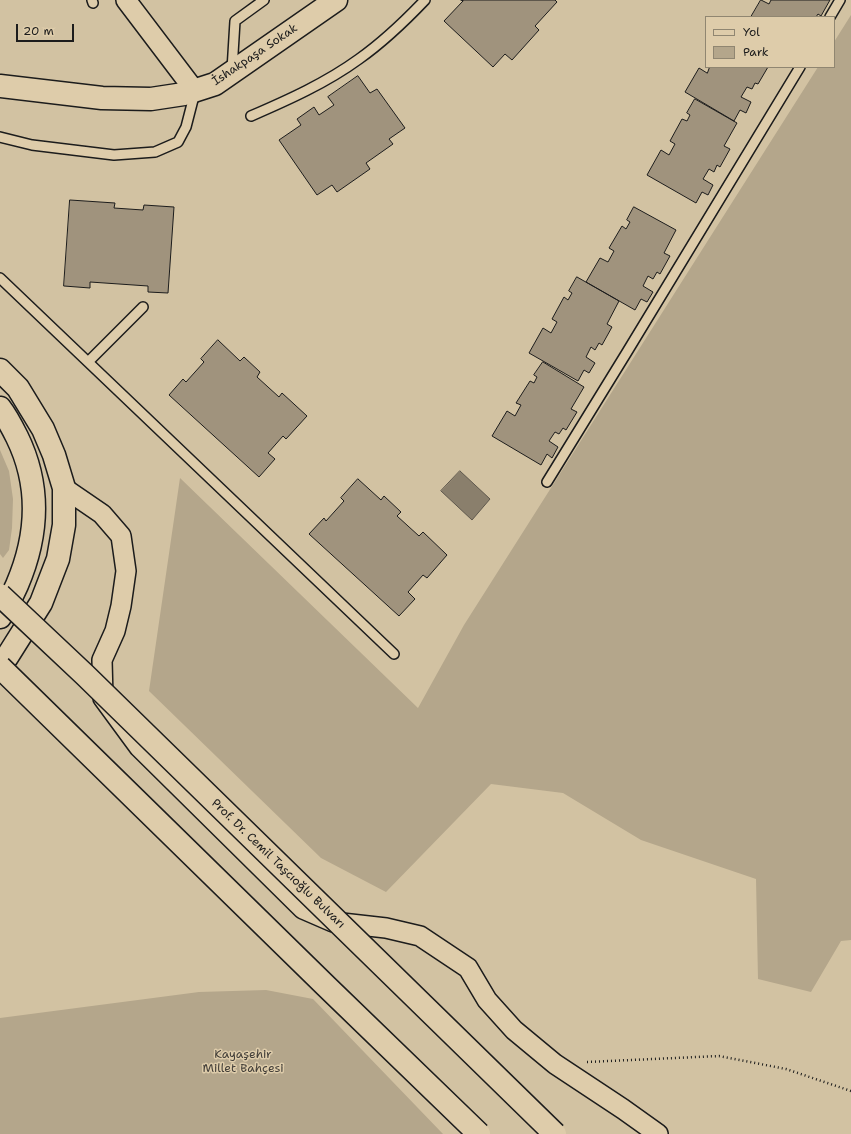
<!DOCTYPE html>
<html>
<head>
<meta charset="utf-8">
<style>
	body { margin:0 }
	#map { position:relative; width:851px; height:1134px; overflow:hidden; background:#d2c2a2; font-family:"Shantell Sans",sans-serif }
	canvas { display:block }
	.legend { position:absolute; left:705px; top:16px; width:130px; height:52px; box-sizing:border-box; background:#deccaa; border:1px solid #908671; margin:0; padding:5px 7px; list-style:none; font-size:12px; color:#1c1c1c }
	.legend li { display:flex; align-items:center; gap:8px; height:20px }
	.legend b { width:20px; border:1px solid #908671 }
	.scale { position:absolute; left:16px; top:24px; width:58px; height:18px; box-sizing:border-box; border:2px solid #1c1c1c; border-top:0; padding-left:5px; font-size:12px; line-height:14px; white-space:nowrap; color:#1c1c1c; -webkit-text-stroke:3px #deccaa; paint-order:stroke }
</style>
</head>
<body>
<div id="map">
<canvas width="851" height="1134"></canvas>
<ul class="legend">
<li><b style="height:5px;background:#deccaa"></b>Yol</li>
<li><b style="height:11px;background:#b4a68b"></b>Park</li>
</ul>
<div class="scale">20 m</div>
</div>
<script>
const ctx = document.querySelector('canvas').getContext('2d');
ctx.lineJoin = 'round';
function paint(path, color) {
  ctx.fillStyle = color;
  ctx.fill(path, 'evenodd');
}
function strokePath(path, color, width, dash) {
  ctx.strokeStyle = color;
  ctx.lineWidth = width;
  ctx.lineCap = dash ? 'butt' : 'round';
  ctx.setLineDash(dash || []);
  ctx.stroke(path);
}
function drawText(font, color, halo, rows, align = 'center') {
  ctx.font = font + ' "Shantell Sans",sans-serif';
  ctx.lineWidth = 3;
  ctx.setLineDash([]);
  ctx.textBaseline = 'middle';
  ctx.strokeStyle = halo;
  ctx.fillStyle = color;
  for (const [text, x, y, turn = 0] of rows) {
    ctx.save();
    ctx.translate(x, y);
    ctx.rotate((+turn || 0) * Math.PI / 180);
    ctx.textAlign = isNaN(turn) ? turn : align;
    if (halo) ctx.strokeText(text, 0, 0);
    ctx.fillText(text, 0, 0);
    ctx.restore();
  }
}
paint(new Path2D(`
	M 851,15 L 851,940 L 841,941 L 811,992 L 758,979 L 756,879 L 641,840 L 563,793 L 491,784 L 386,892 L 321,858 L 149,691 L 180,478 L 418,708 L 464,625 L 818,67 L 834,67 L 834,42 Z
	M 0,450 L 9,471 L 13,499 L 12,528 L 9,550 L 3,558 L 0,554 Z
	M 266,990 L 313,999 L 443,1134 L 0,1134 L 0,1018 L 199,992 Z`), '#b4a68b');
const water = new Path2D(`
	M 460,471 L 490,499 L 472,520 L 441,491 Z`);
paint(water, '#8a7f6c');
strokePath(water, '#5e574c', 1);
const building = new Path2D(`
	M 461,0 L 555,0 L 557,2 L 535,26 L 539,30 L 512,60 L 505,54 L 493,67 L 444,21 L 463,1 Z
	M 761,0 L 769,4 L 771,0 L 830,0 L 821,16 L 818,14 L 816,17 L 751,17 Z
	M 710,67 L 768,67 L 758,84 L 755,83 L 752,89 L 747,87 L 741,97 L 751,102 L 746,113 L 740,110 L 734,121 L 685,92 L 699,68 L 707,73 Z
	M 358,76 L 370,93 L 377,89 L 405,128 L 389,139 L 393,144 L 366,163 L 370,169 L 337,192 L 332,185 L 317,195 L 279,140 L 301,125 L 297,119 L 314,107 L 319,115 L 334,105 L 328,97 Z
	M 695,99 L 737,123 L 724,146 L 730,149 L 720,167 L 717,165 L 714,172 L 709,169 L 703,179 L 713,185 L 708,195 L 702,192 L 696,203 L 647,175 L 661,150 L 669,155 L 675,144 L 670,141 L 682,119 L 687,121 L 690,115 L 687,113 Z
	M 70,200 L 115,203 L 114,208 L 143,210 L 144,205 L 174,207 L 168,293 L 148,292 L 148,286 L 90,282 L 90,288 L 64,286 Z
	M 634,207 L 676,230 L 664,253 L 670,256 L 660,274 L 657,272 L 653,279 L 648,276 L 643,286 L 653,292 L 647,302 L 641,299 L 635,310 L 586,282 L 600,258 L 608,262 L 614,251 L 609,248 L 622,226 L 626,229 L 630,222 L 627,220 Z
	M 577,277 L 619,301 L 607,324 L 612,327 L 602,345 L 599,343 L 595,350 L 591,347 L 586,357 L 595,363 L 589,373 L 584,370 L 578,381 L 529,353 L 543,328 L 551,333 L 557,322 L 552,319 L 564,297 L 568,300 L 572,293 L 569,291 Z
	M 218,340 L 240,361 L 244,357 L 260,372 L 257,377 L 279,397 L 282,393 L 307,416 L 286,439 L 283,436 L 268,453 L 275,459 L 259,477 L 169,395 L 183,379 L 186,382 L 204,362 L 201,359 Z
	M 543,362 L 584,387 L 571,409 L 577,412 L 566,430 L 563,428 L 559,434 L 555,432 L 549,441 L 558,447 L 552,458 L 547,454 L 541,465 L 492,436 L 507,411 L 515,416 L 521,405 L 516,403 L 530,381 L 534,383 L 537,377 L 534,375 Z
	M 358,479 L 381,500 L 384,496 L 401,512 L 397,516 L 419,536 L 423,532 L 447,555 L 427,578 L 423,575 L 408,592 L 415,599 L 399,616 L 309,534 L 324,518 L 326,521 L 344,501 L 341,498 Z`);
paint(building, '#a0937d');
strokePath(building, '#1c1c1c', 1);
const service = new Path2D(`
	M 92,0 L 93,3
	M 830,17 L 840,0
	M 232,70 L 235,21 L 264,0
	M 251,116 C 288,100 326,83 359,59 C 383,42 405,21 425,0
	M 0,137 L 32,145 L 114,155 L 155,152 L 178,142 L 186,127 L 195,92
	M 0,278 L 394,654
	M 88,362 L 143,307
	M 547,482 L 627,352 L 800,67`);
const minor = new Path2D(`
	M 126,0 L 195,91
	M 64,488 L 102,514 L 121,536 L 126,571 L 121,606 L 115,631 L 102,660 L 103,698 L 139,747 L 303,909 L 333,922 L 386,928 L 420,936 L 468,968 L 487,1000 L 514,1030 L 555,1064 L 623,1109 L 658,1134`);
const tertiary = new Path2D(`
	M 0,86 L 102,98 L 151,99 L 184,94 L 215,84 L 336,0`);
const primary = new Path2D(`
	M 0,370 L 18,388 L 43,429 L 54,455 L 64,488 L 64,525 L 58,559 L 41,603 L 7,657 L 0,664
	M 0,408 C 7,417 12,427 17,437 C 41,486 38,536 17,585 C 12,596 7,607 0,617`);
strokePath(service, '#1c1c1c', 12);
strokePath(minor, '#1c1c1c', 22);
strokePath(tertiary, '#1c1c1c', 25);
strokePath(primary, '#1c1c1c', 25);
strokePath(new Path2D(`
	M 587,1062 L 719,1056 L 786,1069 L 851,1091`), '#1c1c1c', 2.5, [1, 3]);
strokePath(service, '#deccaa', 9);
strokePath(minor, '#deccaa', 19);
strokePath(tertiary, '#deccaa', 22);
strokePath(primary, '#deccaa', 22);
const primaryBridge = new Path2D(`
	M 0,595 L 85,675 L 555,1134
	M 0,667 L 326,986 L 479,1134`);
strokePath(primaryBridge, '#1c1c1c', 25, []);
strokePath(primaryBridge, '#deccaa', 22);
drawText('12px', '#1c1c1c', '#deccaa', [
	["İshakpaşa Sokak",255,55,-34],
	["Prof. Dr. Cemil Taşcıoğlu Bulvarı",278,864,44]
]);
drawText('12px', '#423e38', '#deccaa', [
	["Kayaşehir",243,1055],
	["Millet Bahçesi",243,1069]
]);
</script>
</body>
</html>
